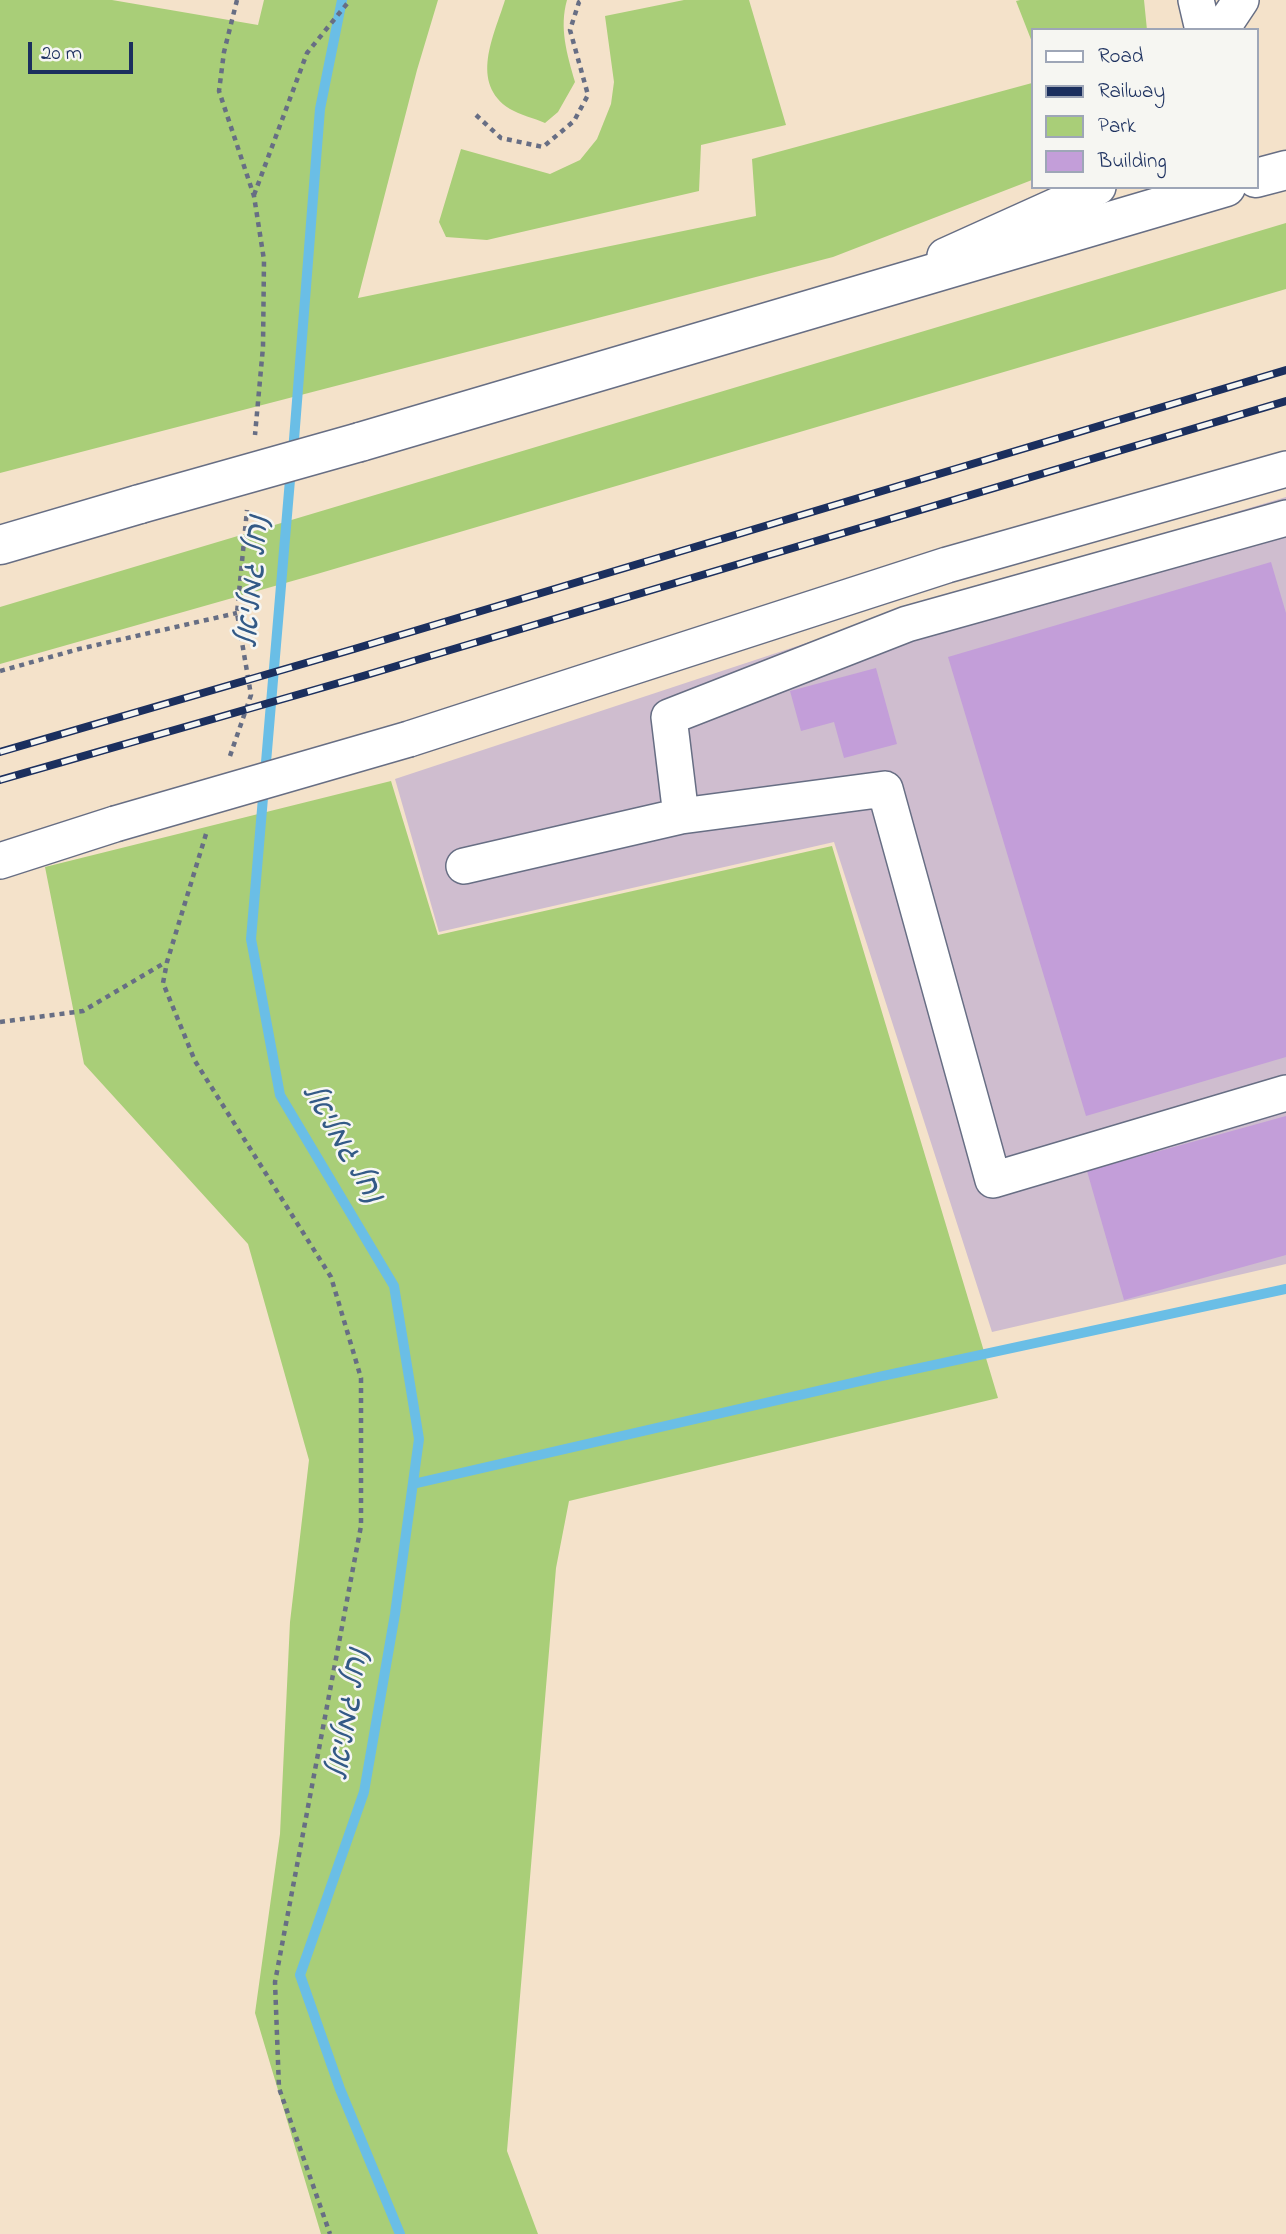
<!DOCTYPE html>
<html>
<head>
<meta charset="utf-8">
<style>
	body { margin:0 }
	#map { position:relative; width:1286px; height:2234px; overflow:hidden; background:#f4e2ca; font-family:"Indie Flower",sans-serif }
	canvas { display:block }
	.legend { position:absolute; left:1031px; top:28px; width:228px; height:161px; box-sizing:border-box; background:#f6f6f2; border:2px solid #9ea6b7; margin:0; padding:9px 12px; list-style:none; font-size:21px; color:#1b2f5e }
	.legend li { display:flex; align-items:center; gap:14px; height:35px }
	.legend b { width:35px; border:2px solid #9ea6b7 }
	.scale { position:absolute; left:28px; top:42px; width:105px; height:32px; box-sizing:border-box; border:4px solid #1b2f5e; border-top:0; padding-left:9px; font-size:21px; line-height:24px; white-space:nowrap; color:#1b2f5e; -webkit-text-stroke:5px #f6f6f2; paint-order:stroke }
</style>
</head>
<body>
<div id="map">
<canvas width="1286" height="2234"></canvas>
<ul class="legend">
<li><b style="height:9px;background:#fff"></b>Road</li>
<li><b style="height:9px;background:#1b2f5e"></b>Railway</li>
<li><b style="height:19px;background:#a9ce78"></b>Park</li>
<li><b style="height:19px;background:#c39ed9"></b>Building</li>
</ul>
<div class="scale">20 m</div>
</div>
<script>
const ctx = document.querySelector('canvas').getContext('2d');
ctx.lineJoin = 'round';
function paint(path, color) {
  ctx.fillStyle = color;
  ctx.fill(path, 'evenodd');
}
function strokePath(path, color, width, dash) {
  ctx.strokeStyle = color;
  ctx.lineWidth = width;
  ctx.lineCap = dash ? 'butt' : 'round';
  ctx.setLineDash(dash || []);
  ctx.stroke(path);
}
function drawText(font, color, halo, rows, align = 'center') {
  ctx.font = font + ' "Indie Flower","Playpen Sans Hebrew",sans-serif';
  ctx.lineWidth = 5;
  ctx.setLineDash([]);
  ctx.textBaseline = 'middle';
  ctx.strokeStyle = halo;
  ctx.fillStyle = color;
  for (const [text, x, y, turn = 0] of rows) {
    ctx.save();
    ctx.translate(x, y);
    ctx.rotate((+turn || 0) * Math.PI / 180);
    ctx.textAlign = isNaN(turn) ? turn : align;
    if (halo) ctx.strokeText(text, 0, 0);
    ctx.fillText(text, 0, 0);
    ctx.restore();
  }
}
paint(new Path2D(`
	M 1286,497 L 1286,1264 L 992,1332 L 834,842 L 439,932 L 395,779 L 858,626 Z`), '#cfbdcf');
paint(new Path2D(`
	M 0,0 L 112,0 L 258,25 L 264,0 L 438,0 L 417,70 L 358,298 L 756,216 L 752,159 L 1032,83 L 1032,180 L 833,257 L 0,473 Z
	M 505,0 L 567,0 C 559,28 567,54 575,82 L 558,112 L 545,123 C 534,118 520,115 510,109 C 469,83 494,36 505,0 Z
	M 684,0 L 749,0 L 786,125 L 701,145 L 699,191 L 487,240 L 446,237 L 439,222 L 461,149 L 550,174 L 580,160 L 597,139 L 611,104 L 614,82 L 605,16 Z
	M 1020,0 L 1144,0 L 1147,30 L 1032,30 L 1032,42 L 1016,1 Z
	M 1286,223 L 1286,289 L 317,574 L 0,664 L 0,607 Z
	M 391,781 L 438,935 L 832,846 L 998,1398 L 569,1501 L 556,1568 L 507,2151 L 538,2234 L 321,2234 L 255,2013 L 280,1834 L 290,1622 L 309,1460 L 248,1244 L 84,1064 L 45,867 Z`), '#a9ce78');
strokePath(new Path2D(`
	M 293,452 L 320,109 L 342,0
	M 291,468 L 251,939 L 280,1095 L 394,1286 L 419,1439 L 395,1614 L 364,1792 L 300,1975 L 340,2089 L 400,2234
	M 413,1484 L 878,1377 L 1286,1289`), '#6abee6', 10);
paint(new Path2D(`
	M 1271,562 L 1286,613 L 1286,1057 L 1086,1116 L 948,657 Z
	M 876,668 L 897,744 L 844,758 L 834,722 L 801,731 L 790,691 Z
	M 1286,1116 L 1286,1255 L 1124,1300 L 1087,1171 Z`), '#c39ed9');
const minor = new Path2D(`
	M 1196,0 L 1203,30
	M 1221,30 L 1241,0
	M 945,256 L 1098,187
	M 409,739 L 947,565 L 1286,469
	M 681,816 L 669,717 L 907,624 L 1286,518
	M 0,861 L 115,824
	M 464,866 L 681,816 L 885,789 L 993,1180 L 1286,1093`);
const major = new Path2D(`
	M 1256,178 L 1286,170
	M 360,442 L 1226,187
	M 0,545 L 140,504`);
strokePath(minor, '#676e84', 38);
strokePath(major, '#676e84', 41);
strokePath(new Path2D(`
	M 237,0 L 224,52 L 219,91 L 254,196 L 264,260 L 263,347 L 255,435
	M 476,115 L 501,138 L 543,147 L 574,121 L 588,95 L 570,30 L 579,2 L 582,0
	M 254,195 L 307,53 L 350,0
	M 0,671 L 79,649 L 237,613
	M 230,756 L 251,695 L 237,613 L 247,510
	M 206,834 L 167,962 L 163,983 L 195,1061 L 331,1277 L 361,1378 L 361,1526 L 275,1982 L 279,2088 L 330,2234
	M 0,1022 L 83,1011 L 166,962`), '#676e84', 4.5, [5, 5]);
strokePath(minor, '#fff', 35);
strokePath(major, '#fff', 38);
const rail = new Path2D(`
	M 0,752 L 354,649 L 1286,370
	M 0,780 L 363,676 L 1286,401`);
strokePath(rail, '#1b2f5e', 8);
strokePath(rail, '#f6f6f2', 5, [16]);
const minorBridge = new Path2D(`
	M 115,824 L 409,739`);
const majorBridge = new Path2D(`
	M 140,504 L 360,442`);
strokePath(minorBridge, '#676e84', 38, []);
strokePath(majorBridge, '#676e84', 41, []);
strokePath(minorBridge, '#fff', 35);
strokePath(majorBridge, '#fff', 38);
drawText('italic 30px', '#335a87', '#f6f6f2', [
	["נחל גמליאל",256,582,-85],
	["נחל גמליאל",340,1145,60],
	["נחל גמליאל",351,1715,-81]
]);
</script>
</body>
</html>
